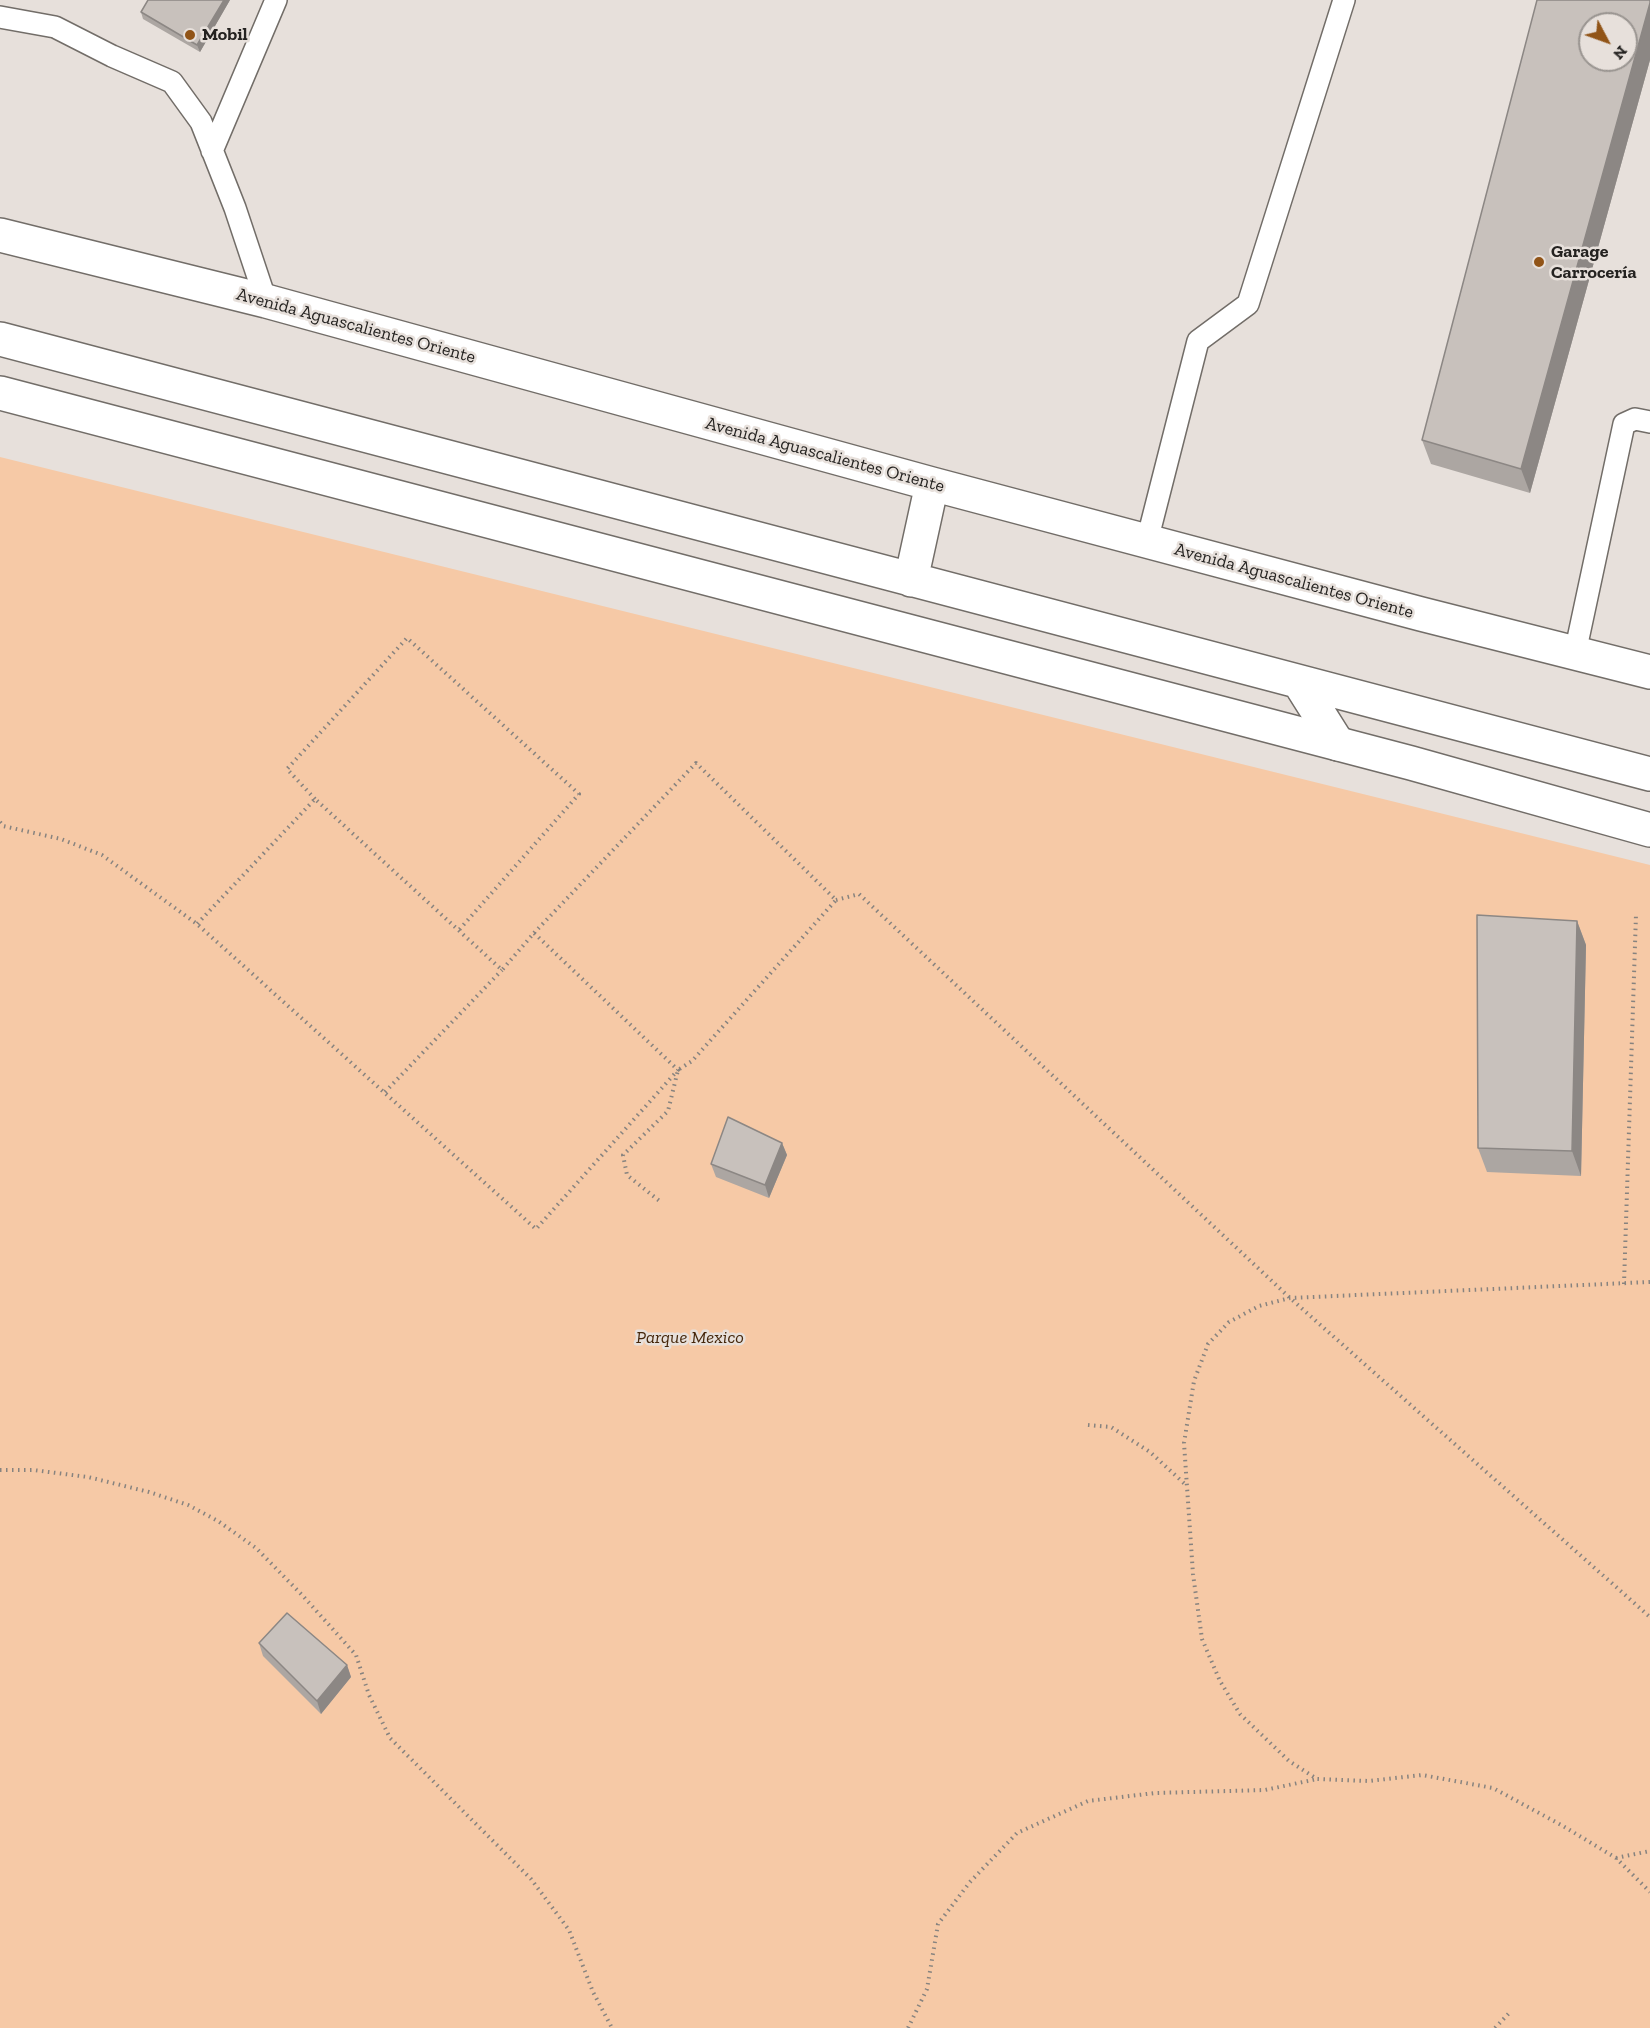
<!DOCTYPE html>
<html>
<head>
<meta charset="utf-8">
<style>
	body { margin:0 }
	#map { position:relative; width:1650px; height:2028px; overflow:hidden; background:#e7e0db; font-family:"Zilla Slab",serif }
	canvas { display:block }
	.north { position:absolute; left:1578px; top:12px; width:60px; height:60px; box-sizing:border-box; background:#e7e0db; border:2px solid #999490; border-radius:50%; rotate:131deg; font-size:16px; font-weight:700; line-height:24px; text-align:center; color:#242220 }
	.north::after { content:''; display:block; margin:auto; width:21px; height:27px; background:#915417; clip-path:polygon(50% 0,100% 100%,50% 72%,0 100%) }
</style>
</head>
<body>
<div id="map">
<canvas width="1650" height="2028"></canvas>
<div class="north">N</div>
</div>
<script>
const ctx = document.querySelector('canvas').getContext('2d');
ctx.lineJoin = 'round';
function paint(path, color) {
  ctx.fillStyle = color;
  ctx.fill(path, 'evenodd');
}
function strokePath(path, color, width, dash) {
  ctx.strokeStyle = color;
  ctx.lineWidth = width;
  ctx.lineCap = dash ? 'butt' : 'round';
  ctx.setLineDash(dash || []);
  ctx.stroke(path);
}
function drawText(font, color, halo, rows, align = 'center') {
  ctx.font = font + ' "Zilla Slab",serif';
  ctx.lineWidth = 5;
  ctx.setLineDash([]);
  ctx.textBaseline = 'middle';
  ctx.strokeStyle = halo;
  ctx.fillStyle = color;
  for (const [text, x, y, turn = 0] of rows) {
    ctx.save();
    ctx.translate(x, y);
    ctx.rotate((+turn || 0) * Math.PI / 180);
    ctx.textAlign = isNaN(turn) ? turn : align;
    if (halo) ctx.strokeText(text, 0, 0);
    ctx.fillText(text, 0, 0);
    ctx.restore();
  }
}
paint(new Path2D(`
	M 0,457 L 1650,865 L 1650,2028 L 0,2028 Z`), '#f6c9a6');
const service = new Path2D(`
	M 0,17 L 55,27 L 112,56 L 172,82 L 201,122 L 235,208 L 266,301
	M 212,151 L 276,0
	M 1147,541 L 1198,341 L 1248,304 L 1344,0
	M 1575,653 L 1624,424 L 1635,419 L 1650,422`);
const tertiary = new Path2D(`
	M 0,393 L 1411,763 L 1650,830`);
const primary = new Path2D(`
	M 0,235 L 266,301 L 932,484 L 1421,614 L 1650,672
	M 0,339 L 1650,774
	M 911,580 L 932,484
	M 1299,682 L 1338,744`);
strokePath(service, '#726d68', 24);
strokePath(tertiary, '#726d68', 36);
strokePath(primary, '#726d68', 36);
strokePath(new Path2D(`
	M 315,799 L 287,769 L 407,638 L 579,794 L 459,930
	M 0,822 L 3,826 L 61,839 L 102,855 L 197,924 L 536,1229 L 678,1070 L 534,933 L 502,970 L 315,799 L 197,924
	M 836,900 L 859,894 L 1290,1298 L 1650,1617
	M 534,933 L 696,763 L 836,900 L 692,1061 L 678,1070 L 668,1111 L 623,1155 L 627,1175 L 662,1203
	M 385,1092 L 502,970
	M 1650,1282 L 1290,1298 L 1259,1306 L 1229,1322 L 1208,1344 L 1194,1381 L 1184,1443 L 1193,1574 L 1202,1639 L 1220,1681 L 1240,1714 L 1289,1761 L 1317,1779 L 1369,1781 L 1422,1775 L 1493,1788 L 1563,1826 L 1616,1858 L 1650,1892
	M 1624,1284 L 1636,914
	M 1088,1425 L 1111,1427 L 1150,1452 L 1187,1486
	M 0,1470 L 33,1470 L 88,1477 L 149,1492 L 188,1505 L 218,1521 L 256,1548 L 303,1596 L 356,1655 L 369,1695 L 390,1738 L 531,1879 L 569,1930 L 593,1992 L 612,2028
	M 1616,1858 L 1650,1851
	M 908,2028 L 927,1989 L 938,1924 L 970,1882 L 1017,1833 L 1088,1801 L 1155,1793 L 1265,1790 L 1317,1779
	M 1495,2028 L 1511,2011`), '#87837f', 4, [1.5, 4.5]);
strokePath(service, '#fff', 21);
strokePath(tertiary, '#fff', 33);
strokePath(primary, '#fff', 33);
paint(new Path2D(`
	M 230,0 L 200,52 L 143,19 L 141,12 Z
	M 1650,0 L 1650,60 L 1530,493 L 1431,464 L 1422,440 Z
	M 1577,921 L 1586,945 L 1581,1176 L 1487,1172 L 1478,1148 Z
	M 782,1143 L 787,1155 L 769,1198 L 716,1177 L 711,1164 Z
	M 259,1643 L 347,1665 L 351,1677 L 321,1714 L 263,1656 Z`), '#aca6a2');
paint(new Path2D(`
	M 224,0 L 230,0 L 200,52 L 197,45 Z
	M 1650,3 L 1650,60 L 1530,493 L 1521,469 Z
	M 1577,921 L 1586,945 L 1581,1176 L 1572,1151 Z
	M 782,1143 L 787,1155 L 769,1198 L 765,1185 Z
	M 347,1665 L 351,1677 L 321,1714 L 317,1701 Z`), '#8c8784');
const building = new Path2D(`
	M 148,0 L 224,0 L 197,45 L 141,12 Z
	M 1537,0 L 1650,0 L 1650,3 L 1521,469 L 1422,440 ZM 1590,24 L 1626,24 L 1626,60 L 1590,60 Z
	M 1477,915 L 1577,921 L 1572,1151 L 1478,1148 Z
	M 728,1117 L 782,1143 L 765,1185 L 711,1164 Z
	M 287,1613 L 347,1665 L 317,1701 L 259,1643 Z`);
paint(building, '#c8c1bc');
strokePath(building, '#8c8784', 1.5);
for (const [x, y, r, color] of [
	[190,35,6,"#915417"],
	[1539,262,6,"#915417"]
]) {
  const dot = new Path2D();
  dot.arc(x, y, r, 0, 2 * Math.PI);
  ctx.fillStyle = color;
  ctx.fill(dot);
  strokePath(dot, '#e7e0db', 2);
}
drawText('bold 18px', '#242220', '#e7e0db', [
	["Mobil",202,35],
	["Garage",1551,252],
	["Carrocería",1551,273]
], 'left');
drawText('18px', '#242220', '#e7e0db', [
	["Avenida Aguascalientes Oriente",356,326,15],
	["Avenida Aguascalientes Oriente",825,455,15],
	["Avenida Aguascalientes Oriente",1294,581,15]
]);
drawText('italic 18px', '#46270b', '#e7e0db', [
	["Parque Mexico",690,1338]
]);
</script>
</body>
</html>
